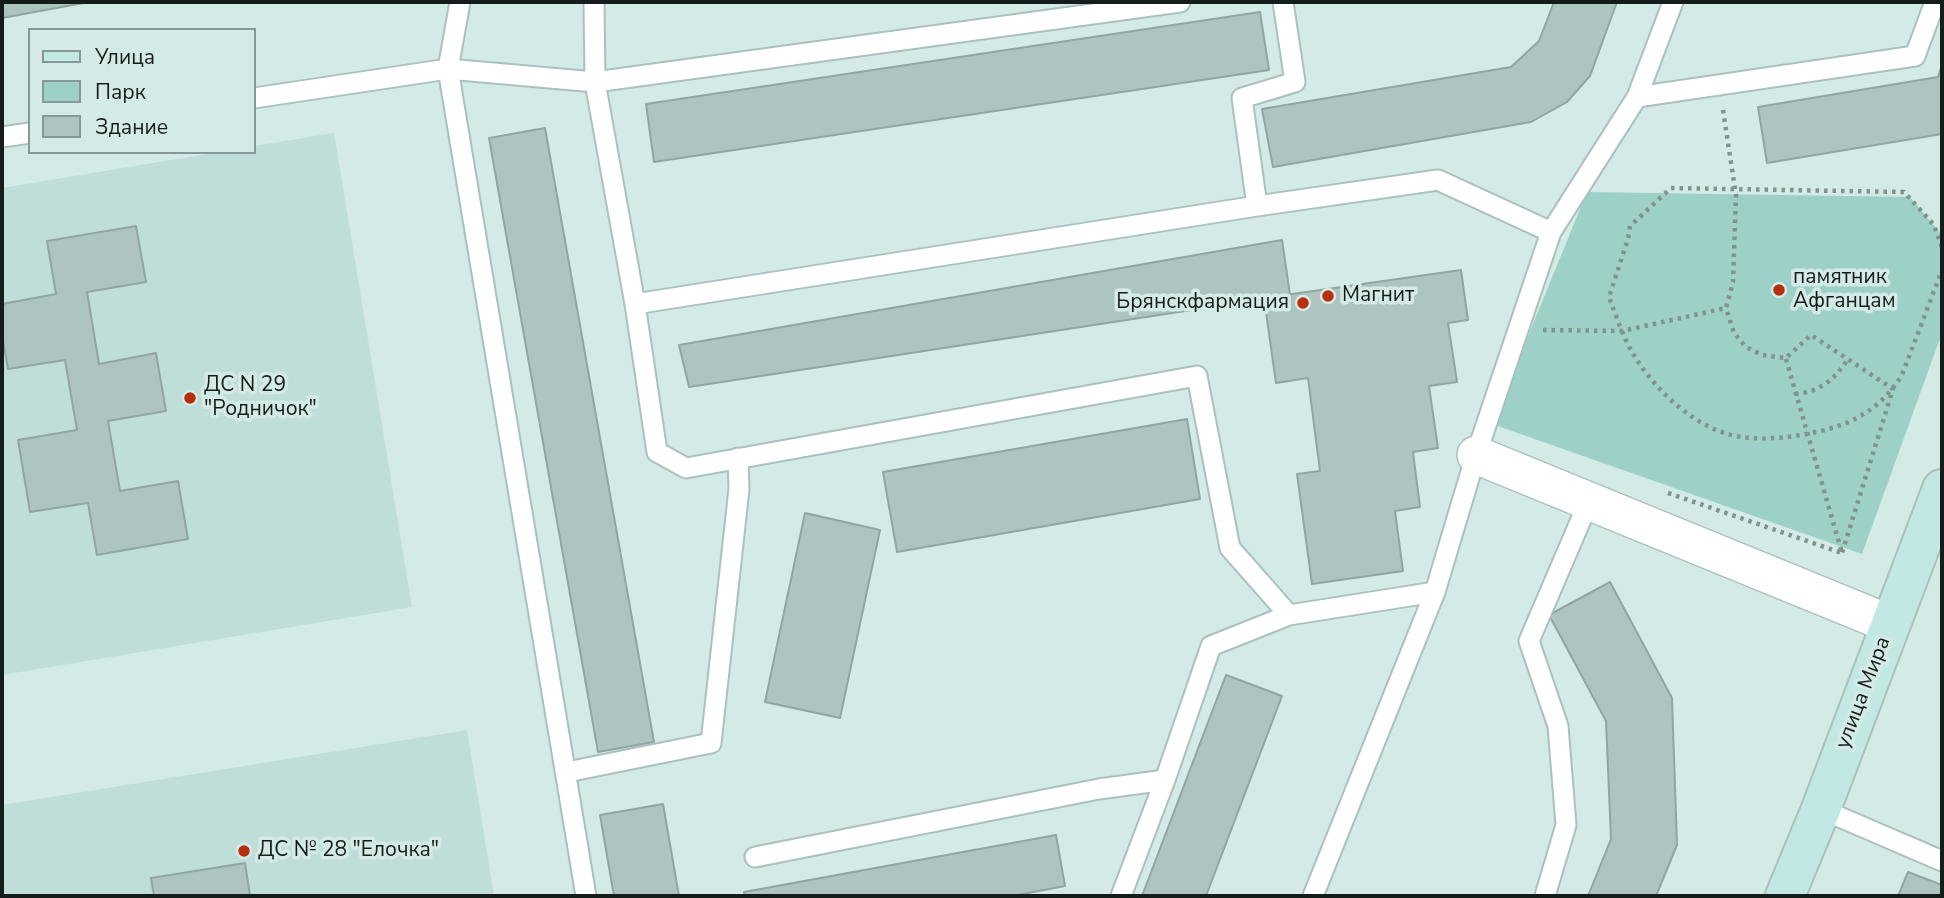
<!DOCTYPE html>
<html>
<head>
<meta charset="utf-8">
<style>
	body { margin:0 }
	#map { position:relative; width:1944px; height:898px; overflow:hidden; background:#d4eae6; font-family:"Nunito Sans",sans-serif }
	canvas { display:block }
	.frame { position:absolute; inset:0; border:4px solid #151d1c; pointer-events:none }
	.legend { position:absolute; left:28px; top:28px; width:228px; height:126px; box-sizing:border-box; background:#d4eae6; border:2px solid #889895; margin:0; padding:9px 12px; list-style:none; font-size:21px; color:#151d1c }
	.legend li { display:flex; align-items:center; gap:14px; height:35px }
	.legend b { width:35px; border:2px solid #889895 }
</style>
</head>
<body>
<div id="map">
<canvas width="1944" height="898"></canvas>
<div class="frame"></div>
<ul class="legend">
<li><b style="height:9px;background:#c2e8e4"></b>Улица</li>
<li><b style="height:19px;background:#9dd1c8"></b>Парк</li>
<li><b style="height:19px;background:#aec4c0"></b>Здание</li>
</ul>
</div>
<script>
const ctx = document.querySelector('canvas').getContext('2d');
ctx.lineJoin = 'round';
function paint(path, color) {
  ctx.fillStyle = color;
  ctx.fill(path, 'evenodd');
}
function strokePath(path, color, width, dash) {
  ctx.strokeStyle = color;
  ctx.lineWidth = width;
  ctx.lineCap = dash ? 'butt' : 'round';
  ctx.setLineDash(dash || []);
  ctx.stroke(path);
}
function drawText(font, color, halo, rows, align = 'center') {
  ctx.font = font + ' "Nunito Sans",sans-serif';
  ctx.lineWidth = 7;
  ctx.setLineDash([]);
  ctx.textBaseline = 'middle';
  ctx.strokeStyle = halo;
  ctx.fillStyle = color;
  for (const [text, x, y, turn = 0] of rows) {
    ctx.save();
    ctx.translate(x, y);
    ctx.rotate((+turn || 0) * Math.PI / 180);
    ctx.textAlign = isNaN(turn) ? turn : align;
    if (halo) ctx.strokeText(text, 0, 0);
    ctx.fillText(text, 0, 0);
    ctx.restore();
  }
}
paint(new Path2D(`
	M 334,133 L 412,607 L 2,675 L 2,188 L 219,152 L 254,152 L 254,146 Z
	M 467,730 L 494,896 L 2,896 L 2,805 Z`), '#c0ded9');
paint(new Path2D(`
	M 1587,192 L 1910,197 L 1942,235 L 1942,333 L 1862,554 L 1492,424 Z`), '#9dd1c8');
const building = new Path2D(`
	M 2,2 L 89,2 L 2,18 Z
	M 1554,2 L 1617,2 L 1590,76 L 1567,102 L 1531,122 L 1273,167 L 1262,109 L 1511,67 L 1539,41 Z
	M 1260,12 L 1269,70 L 654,162 L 646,104 Z
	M 1942,65 L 1942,134 L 1767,163 L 1758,107 L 1938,77 Z
	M 545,128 L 654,742 L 598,752 L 489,138 Z
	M 136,226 L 146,282 L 87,292 L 99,364 L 156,353 L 166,411 L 108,421 L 120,491 L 178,481 L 188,539 L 97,555 L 88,503 L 30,512 L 18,440 L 77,430 L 65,360 L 8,369 L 2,335 L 2,304 L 56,294 L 47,241 Z
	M 1282,240 L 1290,295 L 689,387 L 679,345 Z
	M 1461,270 L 1468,320 L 1448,323 L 1457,382 L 1429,386 L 1438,448 L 1413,452 L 1420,507 L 1395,511 L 1403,571 L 1312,584 L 1297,474 L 1320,471 L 1308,378 L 1276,383 L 1264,298 Z
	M 1187,419 L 1200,499 L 897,552 L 883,472 Z
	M 805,513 L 880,530 L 840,718 L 765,702 Z
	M 1610,582 L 1672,698 L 1677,845 L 1656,896 L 1588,896 L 1611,839 L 1606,721 L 1549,615 Z
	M 1226,675 L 1282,696 L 1206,896 L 1142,896 Z
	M 663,804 L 679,896 L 614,896 L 600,815 Z
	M 1056,835 L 1065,886 L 1012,896 L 745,896 L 744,892 Z
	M 245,863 L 250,896 L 154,896 L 151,878 Z
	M 1908,872 L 1942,885 L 1942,896 L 1898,896 Z`);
paint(building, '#aec4c0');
strokePath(building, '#91a6a2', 2);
const lane = new Path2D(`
	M 594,2 L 595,82 L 635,304 L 1257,206 L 1438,180 L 1551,232 L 1476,455 L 1435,592 L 1289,615 L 1211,646 L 1165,780 L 1121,896
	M 1637,97 L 1673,2
	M 254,98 L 448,69 L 460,2
	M 2,137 L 30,133
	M 1257,206 L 1242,98 L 1295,82 L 1283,2
	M 1551,232 L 1637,97 L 1915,56 L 1935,2
	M 635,304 L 657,452 L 686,468 L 1197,376 L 1230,548 L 1289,615
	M 567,772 L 711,743 L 739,489 L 738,458
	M 1821,809 L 1942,861
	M 755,857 L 1099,789 L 1165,780
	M 586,896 L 448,69 L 595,82 L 1180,2
	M 1313,896 L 1435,592
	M 1545,896 L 1566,825 L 1558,726 L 1529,641 L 1589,501`);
const street = new Path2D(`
	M 1476,455 L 1890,624`);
const secondary = new Path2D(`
	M 1785,896 L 1821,809 L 1942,489`);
strokePath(lane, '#abc1bd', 23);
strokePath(street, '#abc1bd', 40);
strokePath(secondary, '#abc1bd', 42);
strokePath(new Path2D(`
	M 1723,110 L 1736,195 L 1733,282 L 1726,308 L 1734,333 L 1746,347 L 1762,355 L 1786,358 L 1811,335 L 1893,389 L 1842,553
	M 1942,247 L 1934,225 L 1904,192 L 1671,188 L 1630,226 L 1628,239 L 1609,297 C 1617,318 1624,341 1637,360 C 1659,394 1700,432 1742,437 C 1763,440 1785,438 1806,434 C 1847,427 1879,412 1902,375 L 1942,270
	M 1543,330 L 1622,331 L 1726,308
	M 1795,394 C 1820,392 1835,379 1848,359
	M 1668,493 L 1842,553 L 1786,359`), '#82928f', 4.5, [3.5, 5]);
strokePath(lane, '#fff', 19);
strokePath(street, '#fff', 37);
strokePath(secondary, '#c2e8e4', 38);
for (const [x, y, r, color] of [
	[1779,290,7,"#b92f0b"],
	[1328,296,7,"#b92f0b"],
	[1303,303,7,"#b92f0b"],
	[190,398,7,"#b92f0b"],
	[244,851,7,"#b92f0b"]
]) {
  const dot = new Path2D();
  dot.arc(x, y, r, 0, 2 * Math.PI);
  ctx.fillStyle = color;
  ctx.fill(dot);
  strokePath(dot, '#d4eae6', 2.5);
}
drawText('21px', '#151d1c', '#d4eae6', [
	["памятник",1793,278],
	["Афганцам",1793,302],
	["Магнит",1342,296],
	["Брянскфармация",1289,303,"right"],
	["ДС N 29",204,386],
	["\"Родничок\"",204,410],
	["ДС № 28 \"Елочка\"",258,851]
], 'left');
drawText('21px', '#151d1c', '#d4eae6', [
	["улица Мира",1864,693,-69]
]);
</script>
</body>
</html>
